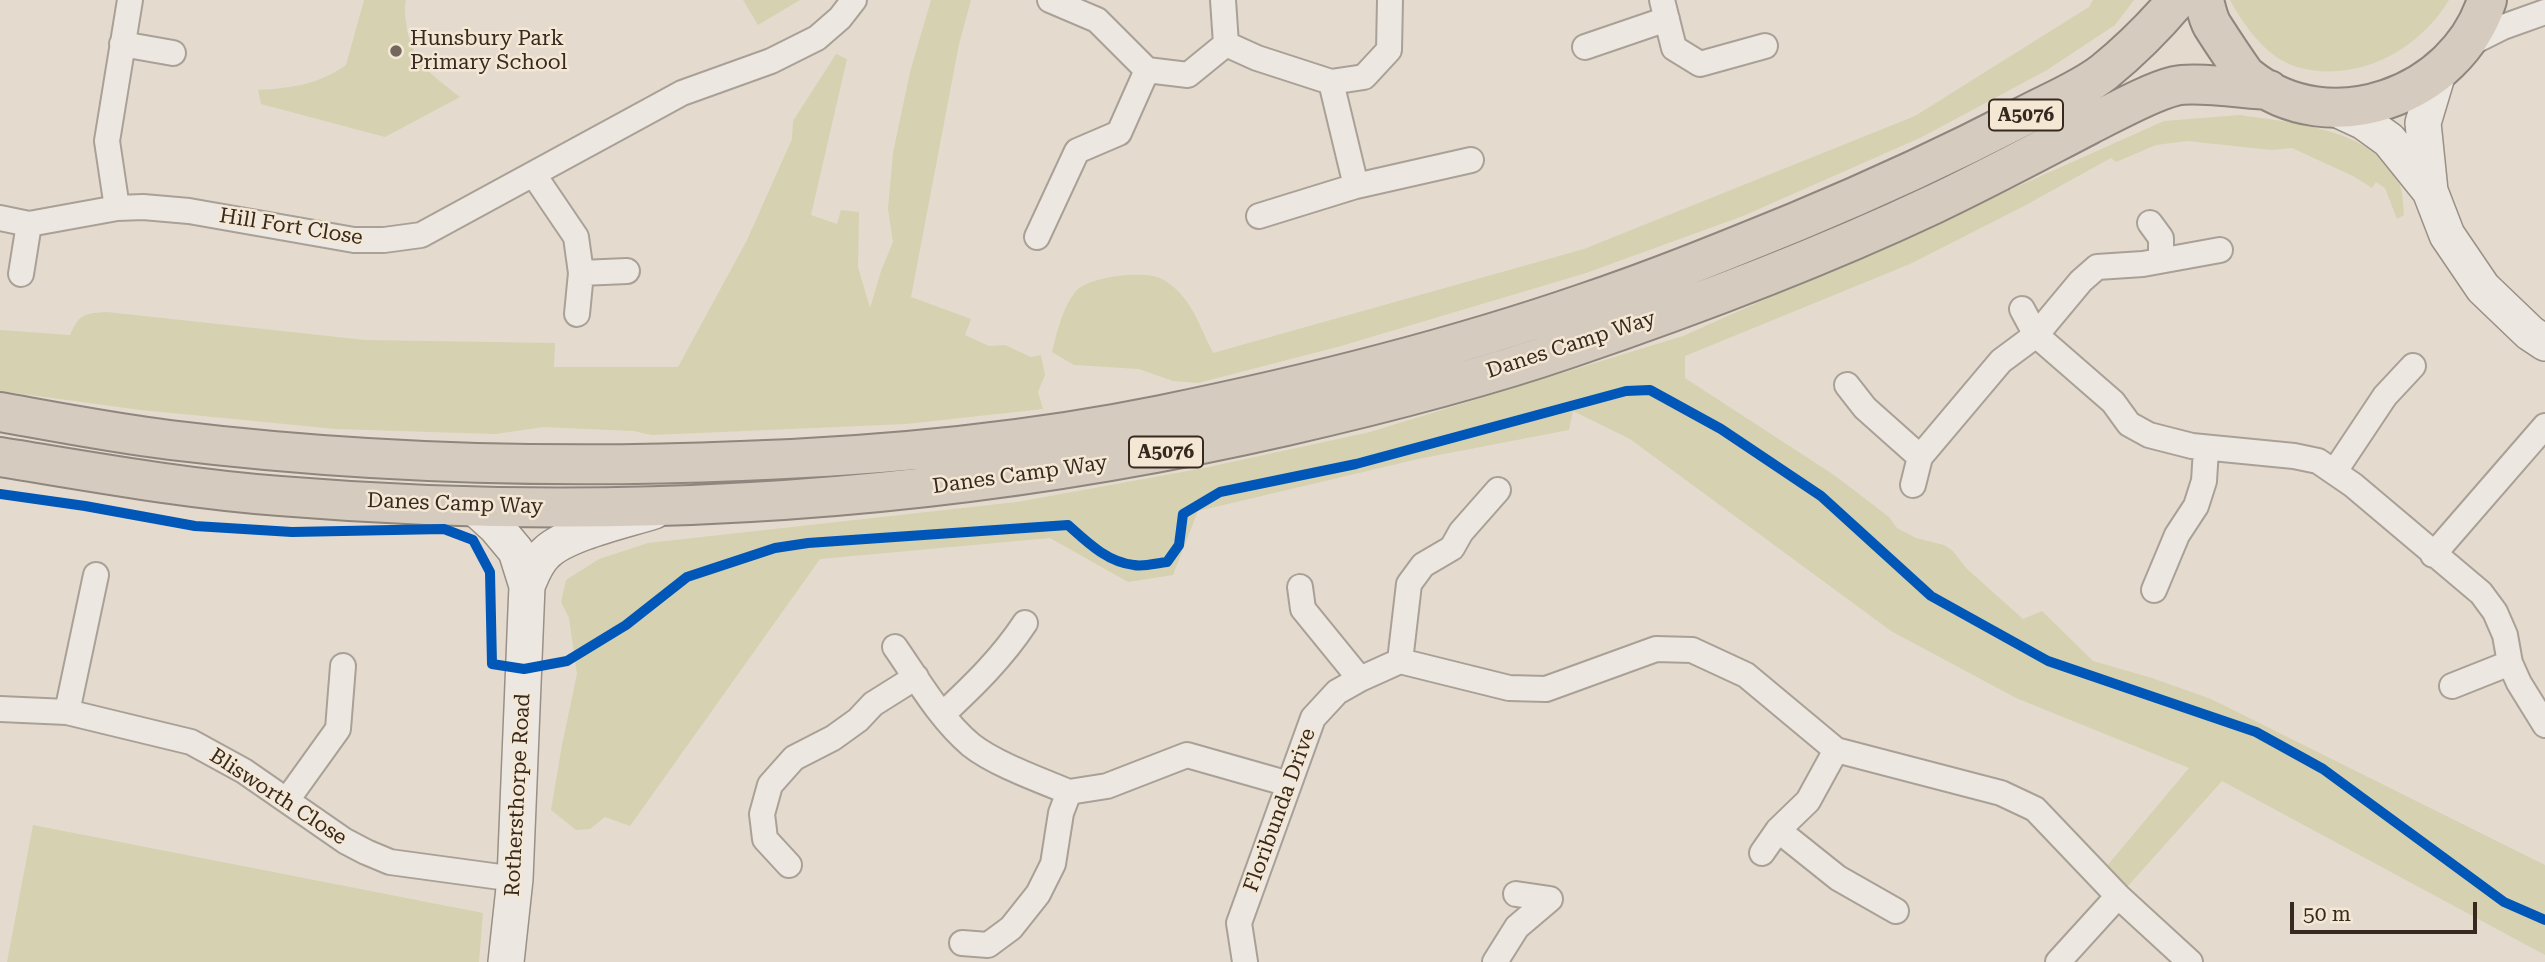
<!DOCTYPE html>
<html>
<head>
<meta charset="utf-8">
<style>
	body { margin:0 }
	#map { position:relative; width:2545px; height:962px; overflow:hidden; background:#e4dbce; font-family:"Roboto Serif",serif }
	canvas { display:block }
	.scale { position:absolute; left:2290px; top:902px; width:187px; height:32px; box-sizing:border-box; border:4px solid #372920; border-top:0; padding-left:9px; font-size:21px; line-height:24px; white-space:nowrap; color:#372920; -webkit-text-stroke:5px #f4e8d5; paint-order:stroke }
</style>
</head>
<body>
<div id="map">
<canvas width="2545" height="962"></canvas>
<div class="scale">50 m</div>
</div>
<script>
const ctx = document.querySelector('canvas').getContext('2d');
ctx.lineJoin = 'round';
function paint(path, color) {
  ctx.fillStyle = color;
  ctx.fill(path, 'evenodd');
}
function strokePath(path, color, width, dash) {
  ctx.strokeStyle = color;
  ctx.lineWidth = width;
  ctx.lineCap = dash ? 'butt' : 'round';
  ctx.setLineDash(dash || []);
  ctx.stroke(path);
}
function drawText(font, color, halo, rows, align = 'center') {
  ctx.font = font + ' "Roboto Serif",serif';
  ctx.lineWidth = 5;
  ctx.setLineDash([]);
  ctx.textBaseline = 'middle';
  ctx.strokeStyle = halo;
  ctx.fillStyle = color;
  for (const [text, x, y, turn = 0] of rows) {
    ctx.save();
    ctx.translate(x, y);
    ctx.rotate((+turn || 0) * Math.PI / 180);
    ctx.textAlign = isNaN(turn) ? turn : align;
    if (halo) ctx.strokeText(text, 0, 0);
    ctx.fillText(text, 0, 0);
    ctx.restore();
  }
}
paint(new Path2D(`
	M 364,0 L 406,0 C 404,8 405,14 406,22 C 410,61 432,75 460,97 L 385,137 L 261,104 L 258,90 C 291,88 318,85 346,65 Z
	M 743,0 L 800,0 L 758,25 Z
	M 931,0 L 971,0 L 959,44 L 911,297 L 971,319 L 965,335 L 989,346 L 1005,345 L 1031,357 L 1041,355 L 1045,375 L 1038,392 L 1043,409 L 906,424 L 652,435 L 633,431 L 543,427 L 496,434 L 336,429 L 141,410 L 0,391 L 0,330 L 70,335 C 79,314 85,313 107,312 L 365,340 L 555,343 L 554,367 L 678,367 L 747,240 L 792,139 L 793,121 L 836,54 L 847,59 L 811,215 L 837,224 L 841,210 L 859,212 L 858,267 L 870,308 L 881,271 L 893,242 L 888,209 L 893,153 L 910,72 Z
	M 2093,0 L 2134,0 L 2115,25 L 2047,70 L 1922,137 L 1743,216 L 1586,273 L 1341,346 L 1198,383 L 1173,381 L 1139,369 L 1074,365 L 1052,352 C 1057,332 1062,309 1075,292 C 1089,276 1144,270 1162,279 C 1168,282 1175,288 1179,292 C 1196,310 1202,332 1213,353 L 1584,249 L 1915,116 L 2089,7 Z
	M 2230,0 L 2449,0 C 2419,50 2357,84 2297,67 C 2267,58 2244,26 2230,0 Z
	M 2240,115 C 2292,123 2374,128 2399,183 C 2403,192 2403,205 2404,215 L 2397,219 L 2385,188 L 2376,182 L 2372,188 L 2353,176 L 2292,148 L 2272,150 L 2187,141 L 2156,145 L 2116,162 L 2111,158 L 2024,206 L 1910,264 L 1685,356 L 1685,378 L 1834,475 L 1889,517 L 1897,528 L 1916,538 L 1944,545 L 1953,551 L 1966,568 L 2023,619 L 2042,611 L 2093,661 L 2152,678 L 2211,699 L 2545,865 L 2545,955 L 2222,781 L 2127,887 L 2106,867 L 2189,768 L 2016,698 L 1891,631 L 1630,439 L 1573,411 L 1569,430 L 1418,459 L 1198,511 L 1173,575 L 1128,582 L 1050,538 L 820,559 L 630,826 L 605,817 L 590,829 L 576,830 L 551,810 L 562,745 L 577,674 L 569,618 L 561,602 L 566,580 L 599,559 L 648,543 L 1017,502 L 1204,468 L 1370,432 L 1683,336 L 2164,121 Z
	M 33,825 L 483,913 L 479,962 L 7,962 Z`), '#d5d1b1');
const street = new Path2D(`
	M 1050,0 L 1097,20 L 1147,70 L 1188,75 L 1226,44
	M 1223,0 L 1226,44 L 1257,58 L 1331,82 L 1364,77 L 1389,50 L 1390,0
	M 1662,0 L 1674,48 L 1700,64 L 1765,46
	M 122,44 L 173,53
	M 2465,46 L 2503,27 L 2545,12
	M 1585,47 L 1667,19
	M 1331,82 L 1356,186
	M 534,175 L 576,237 L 581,273 L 577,314
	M 117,208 L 107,141 L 130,0
	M 1259,216 L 1356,186 L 1471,160
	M 0,218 L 29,224 L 117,208 L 143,207 L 189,211 L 354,240 L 384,240 L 421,235 L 682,93 L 771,61 L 817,38 L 840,18 L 854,0
	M 2150,223 L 2161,238 L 2161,260
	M 1037,237 L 1077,151 L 1119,133 L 1147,70
	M 581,273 L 627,271
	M 21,274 L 29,224
	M 2022,309 L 2036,335 L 2113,402 L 2129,424 L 2149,435 L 2192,446 L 2294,456 L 2318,461 L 2353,485 L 2481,593 L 2495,612 L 2505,635 L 2510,663 L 2519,683 L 2545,725
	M 1847,385 L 1865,408 L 1920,457 L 1913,485
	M 1920,457 L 2001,361 L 2036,335 L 2081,281 L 2097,267 L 2143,264 L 2220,250
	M 2335,471 L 2385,396 L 2413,366
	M 2433,555 L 2545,426
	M 1300,587 L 1303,609 L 1360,679
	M 2154,590 L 2177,535 L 2196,506 L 2204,481 L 2206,449
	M 895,647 C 918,680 940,719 971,745 C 995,764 1040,780 1069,792
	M 1400,661 L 1409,584 L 1423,565 L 1452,548 L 1461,532 L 1498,490
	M 2452,686 L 2510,663
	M 0,709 L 67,712 L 191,742 L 244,771 L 345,841 L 366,852 L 390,862 L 515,879
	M 67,712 L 96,575
	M 943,714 C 973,686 1002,658 1025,623
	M 287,800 L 338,729 L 343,666
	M 1778,830 L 1838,878 L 1896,911
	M 1762,853 L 1778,830 L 1808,801 L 1836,750
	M 789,865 L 765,839 L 762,814 L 770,785 L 794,758 L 833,738 L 858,720 L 873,704 L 916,677
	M 962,943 L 988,945 L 1011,928 L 1038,894 L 1053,864 L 1061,813 L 1069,792 L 1107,786 L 1187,755 L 1289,784
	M 1245,962 L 1239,923 L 1313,718 L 1337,692 L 1360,679 L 1400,661 L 1509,688 L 1546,689 L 1656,649 L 1692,650 L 1746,675 L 1836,750 L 2001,793 L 2035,809 L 2118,896 L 2190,962
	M 1495,962 L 1517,927 L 1550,899 L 1516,894
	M 2058,962 L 2118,896`);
const secondary = new Path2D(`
	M 2438,73 L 2423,123 L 2430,191 L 2447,235 L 2483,288 L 2530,333 L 2545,343
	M 2334,108 L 2364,122 L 2389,140 L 2430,191
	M 474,507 L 496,527 L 516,551 L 527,586
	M 506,962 L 515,879 L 527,586 C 532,574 536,562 546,553 C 566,533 626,520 654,511`);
const highway = new Path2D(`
	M 2204,0 C 2206,8 2208,18 2212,25 C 2217,33 2243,73 2248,77 C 2329,143 2457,96 2487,0
	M 0,412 C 56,422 113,433 170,440 C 359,463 550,469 741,461 C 881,456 1023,443 1161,415 C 1303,386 1445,351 1582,304 C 1654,280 1725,251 1796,222 C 1873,190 1949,155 2024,116 C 2050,102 2081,90 2104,72 C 2131,50 2155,26 2177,0
	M 0,457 C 93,472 186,489 280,496 C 621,524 953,502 1286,426 C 1382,404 1477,380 1570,348 C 1693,306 1815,260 1932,205 C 1985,180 2037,152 2089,125 C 2113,113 2150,92 2175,86 C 2194,81 2246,89 2269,90`);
strokePath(street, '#a9a197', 28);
strokePath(secondary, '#999087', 38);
strokePath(highway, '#8f867e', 42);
strokePath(street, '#ece7e0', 24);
strokePath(secondary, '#ece7e0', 35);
strokePath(highway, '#d6cbbf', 38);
strokePath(new Path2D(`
	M 0,494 L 85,506 L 195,526 L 292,532 L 444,529 L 473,540 L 490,572 L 492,664 L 524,669 L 567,661 L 626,625 L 687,577 L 775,548 L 808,543 L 1068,525 C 1087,542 1107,562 1134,565 C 1144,567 1157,563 1167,562 L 1179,545 L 1183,514 L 1220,492 L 1356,464 L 1626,391 L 1650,390 L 1721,429 L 1821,496 L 1931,596 L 2048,661 L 2256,732 L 2323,769 L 2504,902 L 2545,920`), '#0057b8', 10);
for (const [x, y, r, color] of [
	[396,51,7,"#74675d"]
]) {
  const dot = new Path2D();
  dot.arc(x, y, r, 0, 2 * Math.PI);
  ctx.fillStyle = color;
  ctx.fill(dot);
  strokePath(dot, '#f4e8d5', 2.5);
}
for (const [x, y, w] of [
	[2026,115,74],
	[1166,452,74]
]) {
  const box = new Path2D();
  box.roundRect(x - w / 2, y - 15.5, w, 31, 5);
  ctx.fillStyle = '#f4e8d5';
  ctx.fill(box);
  strokePath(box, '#372920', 2);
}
drawText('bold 19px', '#372920', null, [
	["A5076",2026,115],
	["A5076",1166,452]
]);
drawText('21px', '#372920', '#f4e8d5', [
	["Hunsbury Park",410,39],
	["Primary School",410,63]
], 'left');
drawText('21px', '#372920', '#f4e8d5', [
	["Hill Fort Close",291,227,9],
	["Danes Camp Way",1571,345,-18],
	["Danes Camp Way",1020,475,-8],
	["Danes Camp Way",455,504,2],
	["Rothersthorpe Road",518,795,-87],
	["Blisworth Close",278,797,33],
	["Floribunda Drive",1280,810,-70]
]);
</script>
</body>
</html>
